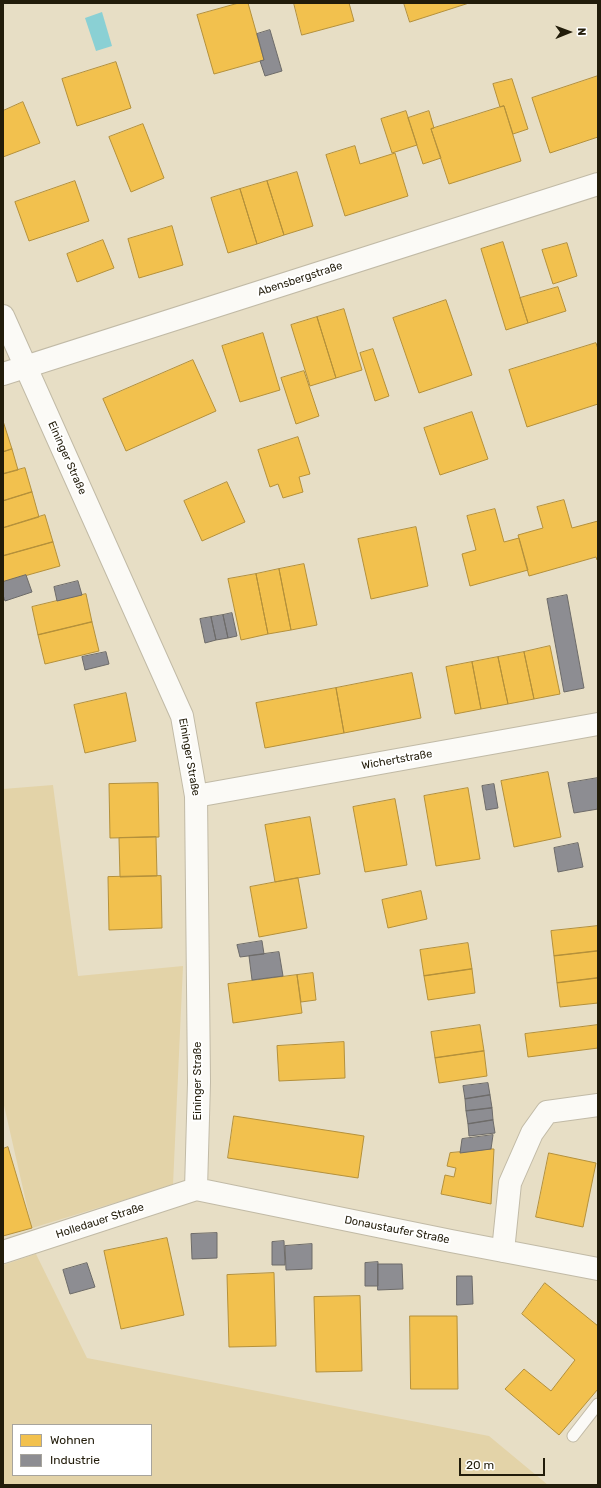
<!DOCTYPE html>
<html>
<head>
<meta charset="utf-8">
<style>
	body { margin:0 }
	#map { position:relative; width:601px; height:1488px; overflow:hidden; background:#e7dec5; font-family:Rubik,sans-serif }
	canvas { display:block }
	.frame { position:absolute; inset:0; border:4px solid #221c0a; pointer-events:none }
	.legend { position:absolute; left:12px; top:1424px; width:140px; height:52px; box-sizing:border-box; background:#fff; border:1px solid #a7a49d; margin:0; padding:5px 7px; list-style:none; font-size:12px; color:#221c0a }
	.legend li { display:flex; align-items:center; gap:8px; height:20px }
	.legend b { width:20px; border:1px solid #a7a49d }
	.north { position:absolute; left:549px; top:12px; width:40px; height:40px; -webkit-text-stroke:3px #fff; paint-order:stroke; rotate:89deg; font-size:11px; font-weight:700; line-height:16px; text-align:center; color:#221c0a }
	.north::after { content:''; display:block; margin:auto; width:14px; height:18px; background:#221c0a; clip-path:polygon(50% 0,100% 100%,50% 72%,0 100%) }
	.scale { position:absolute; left:459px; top:1458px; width:86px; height:18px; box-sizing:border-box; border:2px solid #221c0a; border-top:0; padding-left:5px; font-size:12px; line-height:14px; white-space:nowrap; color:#221c0a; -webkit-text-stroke:3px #fff; paint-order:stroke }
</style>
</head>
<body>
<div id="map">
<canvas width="601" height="1488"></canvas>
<div class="frame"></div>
<ul class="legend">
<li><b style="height:11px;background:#f2c14e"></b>Wohnen</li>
<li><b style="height:11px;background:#8d8d92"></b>Industrie</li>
</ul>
<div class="north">N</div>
<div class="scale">20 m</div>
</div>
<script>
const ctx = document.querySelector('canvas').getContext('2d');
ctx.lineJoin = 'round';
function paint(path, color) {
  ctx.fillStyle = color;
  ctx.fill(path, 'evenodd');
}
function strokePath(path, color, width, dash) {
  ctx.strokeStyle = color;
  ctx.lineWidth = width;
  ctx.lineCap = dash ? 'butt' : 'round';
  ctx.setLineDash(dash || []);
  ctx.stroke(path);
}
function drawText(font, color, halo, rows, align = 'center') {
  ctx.font = font + ' Rubik,sans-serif';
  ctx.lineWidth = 4;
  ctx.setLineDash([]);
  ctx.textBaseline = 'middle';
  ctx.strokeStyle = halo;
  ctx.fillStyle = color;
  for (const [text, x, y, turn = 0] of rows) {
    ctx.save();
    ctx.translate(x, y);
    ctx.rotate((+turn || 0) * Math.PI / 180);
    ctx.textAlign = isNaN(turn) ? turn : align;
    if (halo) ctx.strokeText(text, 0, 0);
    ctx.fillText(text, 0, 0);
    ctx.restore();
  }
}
paint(new Path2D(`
	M 53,785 L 78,976 L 183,966 L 173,1185 L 32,1228 L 3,1101 L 3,789 Z
	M 36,1254 L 87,1358 L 489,1436 L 548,1485 L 3,1485 L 3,1265 ZM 13,1425 L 151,1425 L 151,1475 L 13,1475 Z`), '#e3d3a8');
paint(new Path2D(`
	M 102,12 L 112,46 L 96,51 L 85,18 Z`), '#8ad0d4');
const homes = new Path2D(`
	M 239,3 L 248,3 L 264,60 L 214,74 L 197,15 Z
	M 294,3 L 349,3 L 354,21 L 302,35 Z
	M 404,3 L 469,3 L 410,22 Z
	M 116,62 L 131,108 L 77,126 L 62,79 Z
	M 598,76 L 598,137 L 550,153 L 532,98 Z
	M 512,79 L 528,129 L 513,134 L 504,106 L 500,107 L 493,84 Z
	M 23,102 L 40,143 L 3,157 L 3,111 Z
	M 504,106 L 521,161 L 449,184 L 431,129 Z
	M 406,111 L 417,145 L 392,153 L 381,119 Z
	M 429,111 L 434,128 L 431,129 L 441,158 L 423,164 L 408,118 Z
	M 143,124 L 164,178 L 131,192 L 109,137 Z
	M 355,146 L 360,164 L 395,153 L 408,196 L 345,216 L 326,155 Z
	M 297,172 L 313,226 L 284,235 L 267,181 Z
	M 75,181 L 89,221 L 29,241 L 15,202 Z
	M 267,181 L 284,235 L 257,244 L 240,189 Z
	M 240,189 L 257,244 L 228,253 L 211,198 Z
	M 172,226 L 183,265 L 139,278 L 128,239 Z
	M 103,240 L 114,268 L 77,282 L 67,254 Z
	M 503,242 L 528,323 L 506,330 L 481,249 Z
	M 567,243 L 577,276 L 553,284 L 542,250 Z
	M 558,287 L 566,311 L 528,323 L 520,298 Z
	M 446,300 L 472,375 L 419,393 L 393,318 Z
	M 344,309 L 362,370 L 336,378 L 317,317 Z
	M 317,317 L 336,378 L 310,386 L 291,325 Z
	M 263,333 L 280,390 L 240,402 L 222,346 Z
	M 596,343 L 598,349 L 598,404 L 527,427 L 509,370 Z
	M 373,349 L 389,396 L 375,401 L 360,353 Z
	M 193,360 L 216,411 L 126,451 L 103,399 Z
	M 304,371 L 319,416 L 296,424 L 281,378 Z
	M 472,412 L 488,459 L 440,475 L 424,428 Z
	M 3,421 L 12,449 L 3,452 Z
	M 298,437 L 310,474 L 299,477 L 303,492 L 283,498 L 278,484 L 270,487 L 258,450 Z
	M 12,449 L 18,470 L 3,474 L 3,452 Z
	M 25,468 L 32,492 L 3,501 L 3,474 Z
	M 227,482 L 245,522 L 202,541 L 184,501 Z
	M 32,492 L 39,517 L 3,528 L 3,501 Z
	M 564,500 L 572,528 L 598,521 L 598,560 L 597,560 L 596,557 L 529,576 L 518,535 L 543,528 L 537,507 Z
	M 495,509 L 504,542 L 519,538 L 528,570 L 470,586 L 462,554 L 476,550 L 467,516 Z
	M 45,515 L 53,542 L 3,556 L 3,528 Z
	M 416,527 L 428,586 L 371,599 L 358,539 Z
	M 53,542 L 60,566 L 3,582 L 3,556 Z
	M 304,564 L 317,625 L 291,630 L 279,569 Z
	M 279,569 L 291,630 L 268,634 L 256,574 Z
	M 256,574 L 268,634 L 241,640 L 228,579 Z
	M 86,594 L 92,622 L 38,635 L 32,607 Z
	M 92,622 L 99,651 L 45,664 L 38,635 Z
	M 550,646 L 560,694 L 534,699 L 524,652 Z
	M 524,652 L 534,699 L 508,704 L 498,657 Z
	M 498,657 L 508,704 L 481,709 L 472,662 Z
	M 472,662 L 481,709 L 455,714 L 446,667 Z
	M 412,673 L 421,718 L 344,733 L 336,688 Z
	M 336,688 L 344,733 L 265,748 L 256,703 Z
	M 126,693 L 136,741 L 85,753 L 74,705 Z
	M 548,772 L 561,837 L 514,847 L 501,781 Z
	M 158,783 L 159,837 L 110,838 L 109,784 Z
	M 468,788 L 480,859 L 436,866 L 424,796 Z
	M 395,799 L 407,865 L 365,872 L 353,807 Z
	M 310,817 L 320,874 L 275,882 L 265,825 Z
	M 156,837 L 157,876 L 120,877 L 119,838 Z
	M 161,876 L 162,928 L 109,930 L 108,877 Z
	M 298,878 L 307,928 L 259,937 L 250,887 Z
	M 421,891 L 427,919 L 388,928 L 382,900 Z
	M 598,926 L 598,951 L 554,956 L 551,931 Z
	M 468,943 L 472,969 L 424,976 L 420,950 Z
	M 598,951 L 598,978 L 557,983 L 554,956 Z
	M 472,969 L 475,993 L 428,1000 L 424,976 Z
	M 313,973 L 316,1000 L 301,1002 L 297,975 Z
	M 297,975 L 302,1013 L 233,1023 L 228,984 Z
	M 598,978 L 598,1003 L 560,1007 L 557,983 Z
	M 480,1025 L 484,1051 L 435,1058 L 431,1032 Z
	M 598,1025 L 598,1048 L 528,1057 L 525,1034 Z
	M 344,1042 L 345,1078 L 279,1081 L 277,1046 Z
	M 484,1051 L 487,1076 L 439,1083 L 435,1058 Z
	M 234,1116 L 364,1136 L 358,1178 L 228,1158 Z
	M 8,1147 L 32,1228 L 3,1236 L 3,1149 Z
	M 491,1149 L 494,1149 L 491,1204 L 441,1194 L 445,1175 L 454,1177 L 456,1168 L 447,1166 L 450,1153 Z
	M 549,1153 L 596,1163 L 583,1227 L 536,1217 Z
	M 167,1238 L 184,1315 L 121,1329 L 104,1251 Z
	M 274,1273 L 276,1346 L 229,1347 L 227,1275 Z
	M 545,1283 L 598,1326 L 598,1389 L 559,1435 L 505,1389 L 524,1369 L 551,1391 L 575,1360 L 522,1314 Z
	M 360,1296 L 362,1371 L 316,1372 L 314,1297 Z
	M 410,1316 L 457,1316 L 458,1389 L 411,1389 Z`);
paint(homes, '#f2c14e');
strokePath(homes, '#b4903a', 1);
const industry = new Path2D(`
	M 270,30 L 282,71 L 265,76 L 260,61 L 264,60 L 257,34 Z
	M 26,575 L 32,592 L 5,601 L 3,595 L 3,582 Z
	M 78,581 L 82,595 L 57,601 L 54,587 Z
	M 567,595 L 584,688 L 564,692 L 547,599 Z
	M 232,613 L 237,636 L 228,638 L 223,615 Z
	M 223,615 L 228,638 L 216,640 L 211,617 Z
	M 211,617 L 216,640 L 205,643 L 200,619 Z
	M 106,652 L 109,664 L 85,670 L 82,657 Z
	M 598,778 L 598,809 L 574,813 L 568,783 Z
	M 494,784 L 498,808 L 486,810 L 482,786 Z
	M 578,843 L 583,867 L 558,872 L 554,848 Z
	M 262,941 L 264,954 L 240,957 L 237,945 Z
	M 279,952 L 283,976 L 252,980 L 249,956 Z
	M 488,1083 L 490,1095 L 465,1099 L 463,1086 Z
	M 490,1095 L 492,1108 L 466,1111 L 465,1099 Z
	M 492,1108 L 493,1120 L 468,1124 L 466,1111 Z
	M 493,1120 L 495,1133 L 469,1136 L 468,1124 Z
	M 493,1135 L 491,1149 L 460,1153 L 462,1139 Z
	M 217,1233 L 217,1258 L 192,1259 L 191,1234 Z
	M 284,1241 L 285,1265 L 272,1265 L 272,1242 Z
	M 312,1244 L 312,1269 L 286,1270 L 285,1246 Z
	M 378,1262 L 378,1286 L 365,1286 L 365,1263 Z
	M 87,1263 L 95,1287 L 70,1294 L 63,1270 Z
	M 378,1264 L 402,1264 L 403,1289 L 378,1290 Z
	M 457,1276 L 472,1276 L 473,1304 L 457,1305 Z`);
paint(industry, '#8d8d92');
strokePath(industry, '#6d6b69', 1);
const lane = new Path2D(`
	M 573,1436 L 598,1404`);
const street = new Path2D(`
	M 3,316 L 182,716 L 196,796 L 199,1082 L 196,1189
	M 3,374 L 598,184
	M 196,796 L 598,724
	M 503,1251 L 510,1183 L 532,1133 L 547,1112 L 598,1105
	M 3,1252 L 196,1189 L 451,1241 L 598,1269`);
strokePath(lane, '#c1baa6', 13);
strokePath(street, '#c1baa6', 24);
strokePath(lane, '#fbfaf6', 11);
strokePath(street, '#fbfaf6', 22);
drawText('11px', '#221c0a', '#fff', [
	["Abensbergstraße",300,279,-18],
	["Eininger Straße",67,458,66],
	["Eininger Straße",189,757,80],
	["Wichertstraße",397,760,-10],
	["Eininger Straße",198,1081,-90],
	["Holledauer Straße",100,1221,-18],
	["Donaustaufer Straße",397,1230,11]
]);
</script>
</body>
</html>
